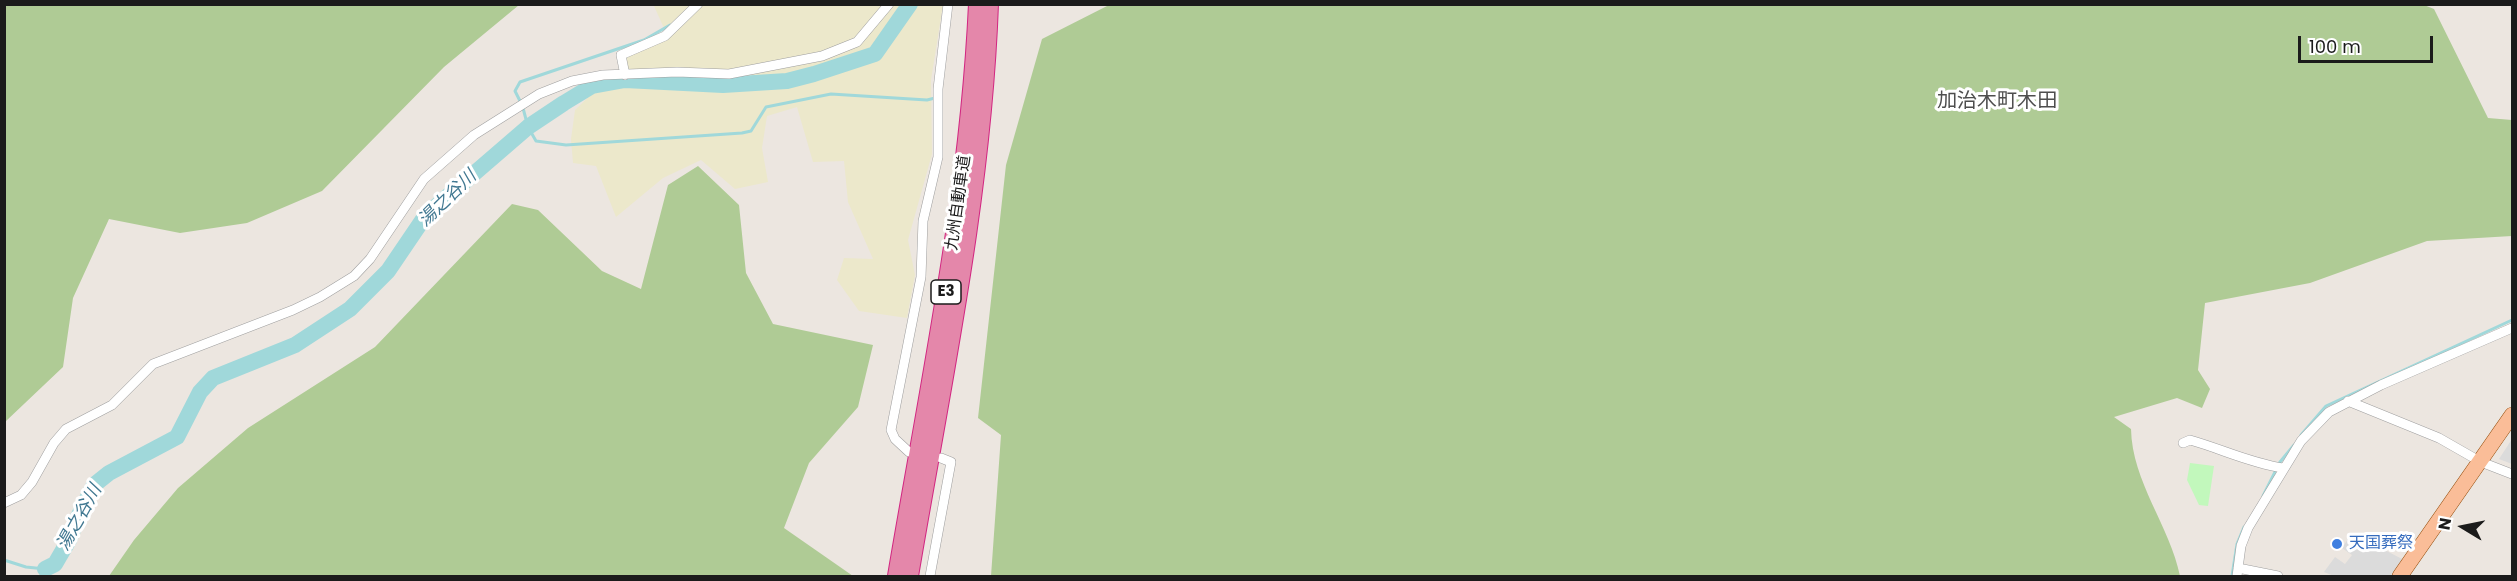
<!DOCTYPE html>
<html>
<head>
<meta charset="utf-8">
<style>
	body { margin:0 }
	#map { position:relative; width:2517px; height:581px; overflow:hidden; background:#ece6e0; font-family:Poppins,sans-serif }
	canvas { display:block }
	.frame { position:absolute; inset:0; border:6px solid #1b1b1b; pointer-events:none }
	.north { position:absolute; left:2433px; top:497px; width:60px; height:60px; -webkit-text-stroke:4px #fff; paint-order:stroke; rotate:280deg; font-size:16px; font-weight:700; line-height:24px; text-align:center; color:#1b1b1b }
	.north::after { content:''; display:block; margin:auto; width:21px; height:27px; background:#1b1b1b; clip-path:polygon(50% 0,100% 100%,50% 72%,0 100%) }
	.scale { position:absolute; left:2298px; top:36px; width:135px; height:27px; box-sizing:border-box; border:3px solid #1b1b1b; border-top:0; padding-left:8px; font-size:18px; line-height:21px; white-space:nowrap; color:#1b1b1b; -webkit-text-stroke:4px #fff; paint-order:stroke }
</style>
</head>
<body>
<div id="map">
<canvas width="2517" height="581"></canvas>
<div class="frame"></div>
<div class="north">N</div>
<div class="scale">100 m</div>
</div>
<script>
const ctx = document.querySelector('canvas').getContext('2d');
ctx.lineJoin = 'round';
function paint(path, color) {
  ctx.fillStyle = color;
  ctx.fill(path, 'evenodd');
}
function strokePath(path, color, width, dash) {
  ctx.strokeStyle = color;
  ctx.lineWidth = width;
  ctx.lineCap = dash ? 'butt' : 'round';
  ctx.setLineDash(dash || []);
  ctx.stroke(path);
}
function drawText(font, color, halo, rows, align = 'center') {
  ctx.font = font + ' Poppins,"Noto Sans JP",sans-serif';
  ctx.lineWidth = 6;
  ctx.setLineDash([]);
  ctx.textBaseline = 'middle';
  ctx.strokeStyle = halo;
  ctx.fillStyle = color;
  for (const [text, x, y, turn = 0] of rows) {
    ctx.save();
    ctx.translate(x, y);
    ctx.rotate((+turn || 0) * Math.PI / 180);
    ctx.textAlign = isNaN(turn) ? turn : align;
    if (halo) ctx.strokeText(text, 0, 0);
    ctx.fillText(text, 0, 0);
    ctx.restore();
  }
}
paint(new Path2D(`
	M 656,5 L 943,5 L 931,80 L 932,154 L 908,240 L 915,275 L 907,318 L 859,311 L 837,280 L 844,258 L 873,259 L 848,202 L 844,161 L 813,162 L 797,107 L 767,116 L 762,148 L 768,182 L 735,189 L 701,160 L 663,178 L 616,217 L 596,166 L 573,163 L 571,139 L 575,110 L 606,80 L 626,74 L 625,53 L 668,37 L 654,6 Z`), '#ece8cb');
paint(new Path2D(`
	M 5,4 L 519,4 L 519,5 L 444,67 L 322,191 L 247,223 L 180,233 L 109,219 L 73,298 L 63,367 L 5,422 Z
	M 1109,5 L 2424,5 L 2434,9 L 2488,118 L 2512,120 L 2512,236 L 2427,241 L 2310,283 L 2205,303 L 2198,370 L 2210,389 L 2202,408 L 2177,398 L 2114,417 L 2131,429 C 2132,482 2170,526 2180,576 L 991,576 L 1001,435 L 978,418 L 1006,165 L 1042,39 Z
	M 698,166 L 739,205 L 746,273 L 773,324 L 873,345 L 858,407 L 809,463 L 784,528 L 853,576 L 109,576 L 134,540 L 178,488 L 248,428 L 375,347 L 512,204 L 538,210 L 602,271 L 641,289 L 668,185 Z`), '#afcb95');
paint(new Path2D(`
	M 2190,463 L 2214,466 L 2208,506 L 2199,505 L 2187,480 Z`), '#c2f8bc');
paint(new Path2D(`
	M 2512,439 L 2512,464 L 2499,459 Z
	M 2352,533 L 2404,560 L 2392,576 L 2334,576 L 2324,572 L 2335,557 L 2345,564 L 2352,555 L 2342,548 Z`), '#dbdbdb');
strokePath(new Path2D(`
	M 520,101 L 515,91 L 520,82 L 644,40 L 670,25
	M 523,108 L 528,127 L 536,141 L 566,145 L 742,133 L 751,131 L 766,107 L 831,94 L 927,100 L 935,98
	M 2301,435 L 2326,406 L 2512,320
	M 2263,496 L 2280,462 L 2294,445
	M 4,560 L 26,567 L 45,569
	M 2232,576 L 2237,544 L 2244,527`), '#a0d8da', 3);
strokePath(new Path2D(`
	M 45,569 L 55,564 L 69,540 L 78,517 L 94,485 L 109,473 L 177,437 L 200,392 L 213,378 L 295,345 L 350,309 L 388,271 L 426,215 L 528,127 L 564,103 L 592,86 L 625,80 L 723,85 L 787,81 L 814,74 L 875,54 L 910,4`), '#a0d8da', 16);
const street = new Path2D(`
	M 625,75 L 621,55 L 665,36 L 698,4
	M 2348,401 L 2439,438 L 2481,462 L 2512,474
	M 2183,443 L 2190,440 C 2222,449 2250,463 2283,468
	M 909,452 L 895,439 L 891,430 L 921,277 L 923,221 L 938,157 L 938,89 L 948,4
	M 4,503 L 21,495 L 32,482 L 54,443 L 66,429 L 112,405 L 153,364 L 293,310 L 320,297 L 354,276 L 370,259 L 424,179 L 474,135 L 539,94 L 572,81 L 603,75 L 677,72 L 729,74 L 822,56 L 857,42 L 889,4
	M 2238,568 L 2278,576
	M 930,576 L 951,462 L 941,458
	M 2237,576 L 2241,546 L 2248,528 L 2301,441 L 2329,412 L 2381,385 L 2512,328`);
const primary = new Path2D(`
	M 2400,576 L 2512,415`);
const highway = new Path2D(`
	M 896,576 C 928,386 968,198 977,4
	M 910,576 C 942,386 983,198 990,4`);
strokePath(street, '#9f9f9f', 10);
strokePath(primary, '#8f4602', 16);
strokePath(highway, '#d22681', 18);
strokePath(street, '#fff', 9);
strokePath(primary, '#fabd98', 15);
strokePath(highway, '#e487aa', 16);
for (const [x, y, r, color] of [
	[2337,544,6,"#3f7fe0"]
]) {
  const dot = new Path2D();
  dot.arc(x, y, r, 0, 2 * Math.PI);
  ctx.fillStyle = color;
  ctx.fill(dot);
  strokePath(dot, '#fff', 2);
}
for (const [x, y, w] of [
	[946,292,30]
]) {
  const box = new Path2D();
  box.roundRect(x - w / 2, y - 12, w, 24, 4.5);
  ctx.fillStyle = '#fff';
  ctx.fill(box);
  strokePath(box, '#1b1b1b', 1.5);
}
drawText('bold 15px', '#1b1b1b', null, [
	["E3",946,292]
]);
drawText('16px', '#1b1b1b', '#fff', [
	["九州自動車道",959,203,-82]
]);
drawText('16px', '#366cbe', '#fff', [
	["天国葬祭",2349,544]
], 'left');
drawText('italic 18px', '#417891', '#fff', [
	["湯之谷川",448,199,-44],
	["湯之谷川",80,518,-61]
]);
drawText('20px', '#4e4e4e', '#fff', [
	["加治木町木田",1997,102]
]);
</script>
</body>
</html>
